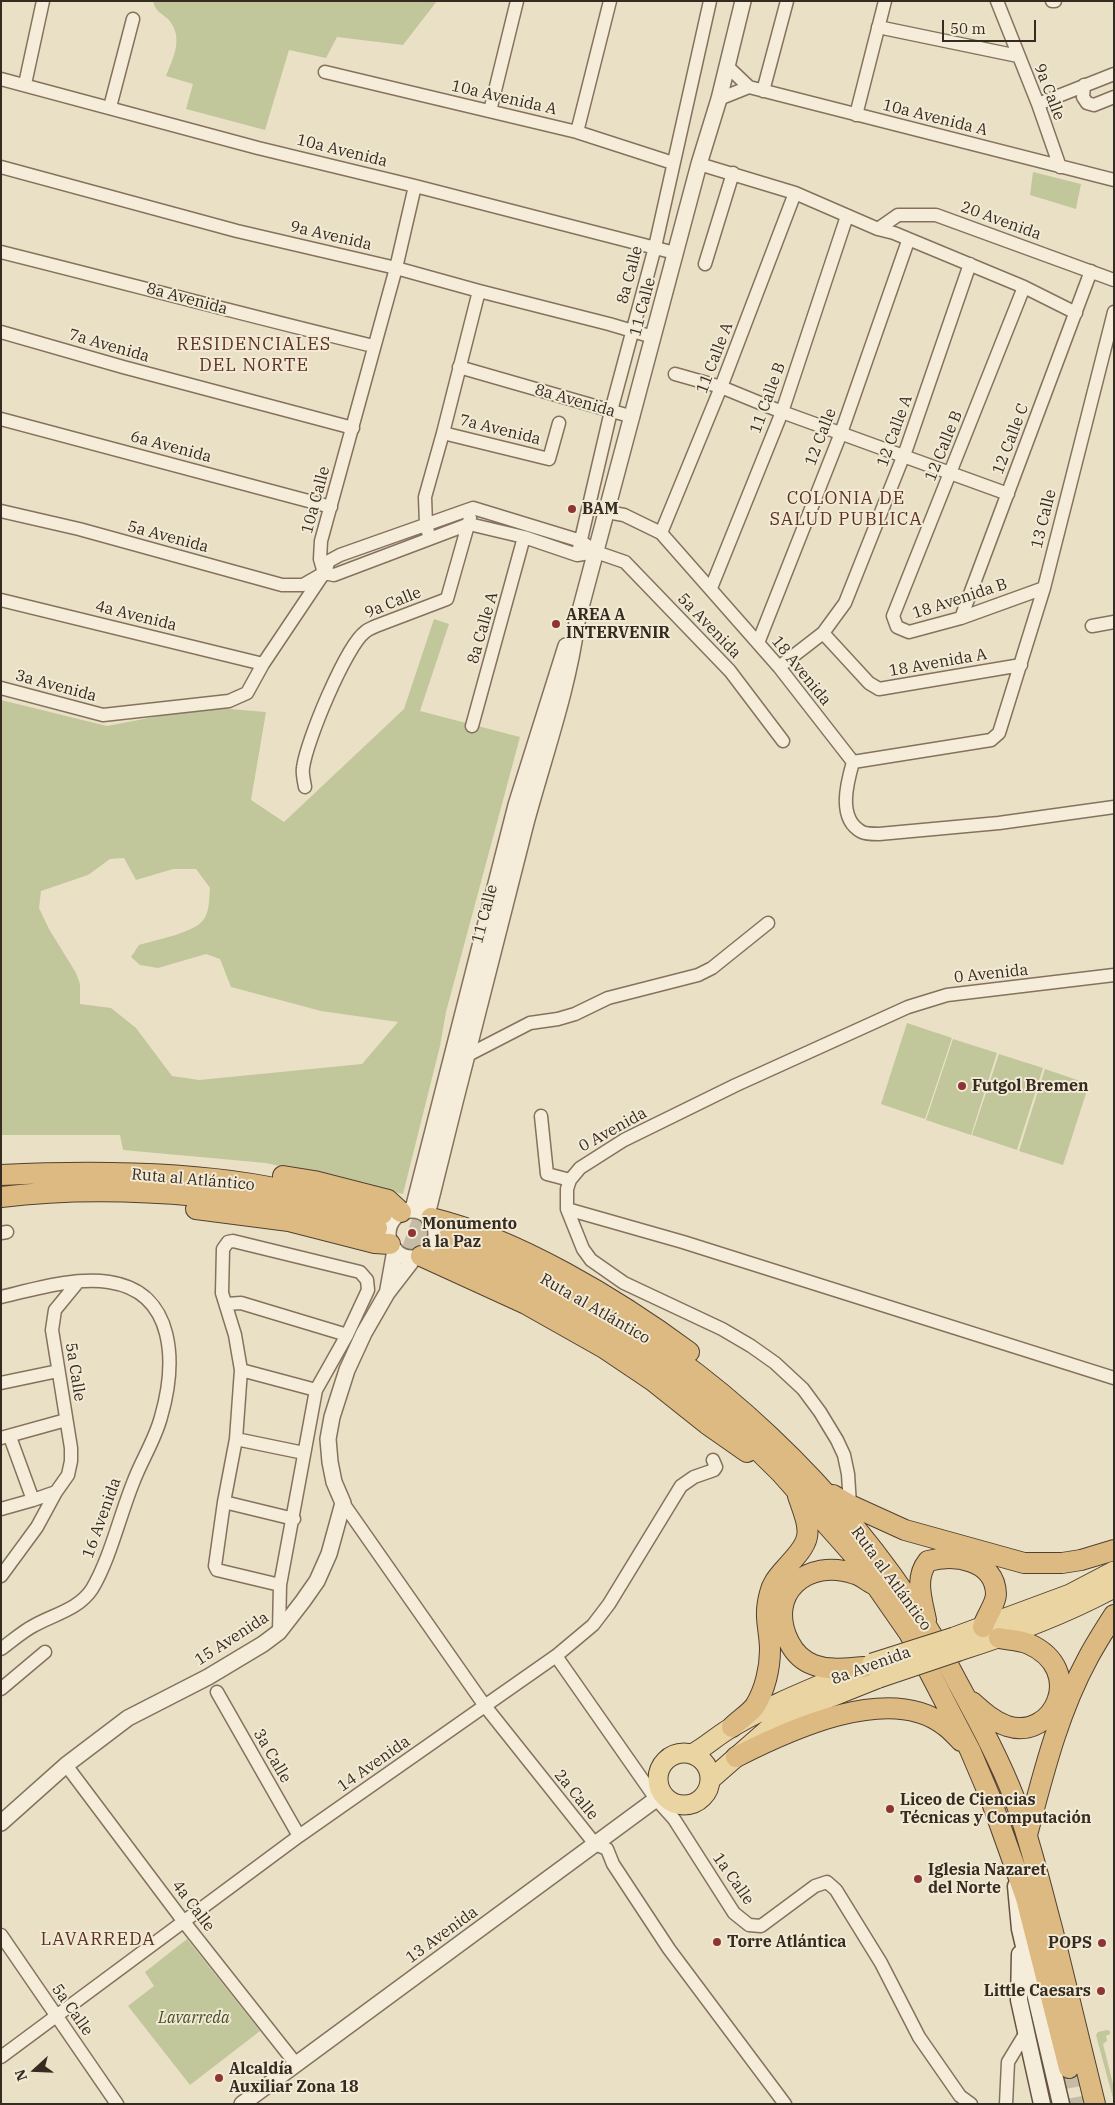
<!DOCTYPE html>
<html>
<head>
<meta charset="utf-8">
<style>
	body { margin:0 }
	#map { position:relative; width:1115px; height:2105px; overflow:hidden; background:#eae0c6; font-family:"IBM Plex Serif",serif }
	canvas { display:block }
	.frame { position:absolute; inset:0; border:2px solid #352b20; pointer-events:none }
	.north { position:absolute; left:10px; top:2045px; width:50px; height:50px; -webkit-text-stroke:4px #f2ead5; paint-order:stroke; rotate:250deg; font-size:14px; font-weight:700; line-height:20px; text-align:center; color:#352b20 }
	.north::after { content:''; display:block; margin:auto; width:18px; height:22px; background:#352b20; clip-path:polygon(50% 0,100% 100%,50% 72%,0 100%) }
	.scale { position:absolute; left:942px; top:20px; width:94px; height:22px; box-sizing:border-box; border:2px solid #352b20; border-top:0; padding-left:6px; font-size:15px; line-height:18px; white-space:nowrap; color:#352b20; -webkit-text-stroke:4px #f2ead5; paint-order:stroke }
</style>
</head>
<body>
<div id="map">
<canvas width="1115" height="2105"></canvas>
<div class="frame"></div>
<div class="north">N</div>
<div class="scale">50 m</div>
</div>
<script>
const ctx = document.querySelector('canvas').getContext('2d');
ctx.lineJoin = 'round';
function paint(path, color) {
  ctx.fillStyle = color;
  ctx.fill(path, 'evenodd');
}
function strokePath(path, color, width, dash) {
  ctx.strokeStyle = color;
  ctx.lineWidth = width;
  ctx.lineCap = dash ? 'butt' : 'round';
  ctx.setLineDash(dash || []);
  ctx.stroke(path);
}
function drawText(font, color, halo, rows, align = 'center') {
  ctx.font = font + ' "IBM Plex Serif",serif';
  ctx.lineWidth = 4;
  ctx.setLineDash([]);
  ctx.textBaseline = 'middle';
  ctx.strokeStyle = halo;
  ctx.fillStyle = color;
  for (const [text, x, y, turn = 0] of rows) {
    ctx.save();
    ctx.translate(x, y);
    ctx.rotate((+turn || 0) * Math.PI / 180);
    ctx.textAlign = isNaN(turn) ? turn : align;
    if (halo) ctx.strokeText(text, 0, 0);
    ctx.fillText(text, 0, 0);
    ctx.restore();
  }
}
paint(new Path2D(`
	M 153,1 L 437,1 L 403,45 L 337,37 L 326,58 L 289,50 L 265,130 L 186,109 L 193,84 L 166,76 C 174,56 184,37 168,19 C 161,13 155,11 153,1 Z
	M 1033,172 L 1081,184 L 1076,209 L 1030,195 Z
	M 434,619 L 449,624 L 420,711 L 520,737 L 446,1012 L 440,1046 L 403,1194 L 266,1163 L 123,1150 L 120,1135 L 1,1135 L 1,700 L 107,726 L 206,707 L 266,712 L 251,800 L 284,822 L 404,709 ZM 124,858 L 136,880 L 173,869 L 196,869 L 210,888 C 209,898 210,910 204,919 C 195,933 155,940 139,945 L 131,957 L 140,965 L 158,968 L 206,954 L 220,959 L 231,987 L 321,1011 L 398,1022 L 362,1064 L 199,1080 L 172,1076 L 136,1028 L 111,1008 L 80,1004 L 80,984 L 76,973 L 49,929 L 39,908 L 41,891 L 88,875 L 110,859 Z
	M 907,1023 L 952,1038 L 925,1119 L 881,1104 Z
	M 953,1039 L 997,1053 L 971,1135 L 926,1120 Z
	M 999,1054 L 1043,1068 L 1017,1150 L 972,1135 Z
	M 1045,1069 L 1089,1084 L 1063,1165 L 1019,1151 Z
	M 187,1939 L 260,2031 L 190,2085 L 128,2006 L 154,1986 L 145,1972 Z
	M 1107,2030 L 1110,2031 L 1110,2034 L 1106,2036 L 1107,2041 L 1103,2044 L 1114,2088 L 1114,2102 L 1096,2035 L 1098,2032 Z`), '#c1c79b');
strokePath(new Path2D(`
	M 382,1214 L 448,1238
	M 377,1228 L 444,1252
	M 1069,2068 L 1076,2104`), '#c6bca5', 20, [20, 10]);
const minor = new Path2D(`
	M 997,1 L 1038,104 L 1060,167
	M 1052,1 L 1055,1
	M 878,27 L 1018,56
	M 727,66 L 749,87 L 1114,180
	M 325,72 L 577,132 L 673,163
	M 1,79 L 258,148 L 415,186 L 675,253
	M 25,84 L 43,1
	M 1084,85 L 1083,97 L 1087,103 L 1094,105 L 1114,97
	M 763,91 L 787,1
	M 719,99 L 749,87
	M 1038,104 L 1114,74
	M 110,107 L 133,19
	M 490,111 L 517,1
	M 856,115 L 885,1
	M 577,132 L 610,1
	M 699,164 L 795,193 L 878,229 L 894,233 L 1024,287 L 1076,313
	M 1,167 L 237,231 L 396,268 L 479,291 L 609,324 L 653,337
	M 878,229 L 898,215 L 936,215 L 1114,280
	M 1,252 C 125,283 249,316 373,346
	M 705,264 L 733,173
	M 1024,287 L 893,616 L 897,627 L 909,632 L 961,618 L 1044,588
	M 1,332 L 123,367 L 353,428
	M 459,367 L 633,417
	M 675,374 L 721,387 L 782,412 L 1008,494
	M 1,419 L 331,507
	M 443,433 L 549,459 L 559,423
	M 1,511 L 79,529 L 282,585 L 303,585 L 324,573 L 334,575 L 469,524 L 524,537 L 577,555 L 596,552
	M 607,512 L 624,515 L 661,533 L 779,667 L 853,762
	M 428,532 L 426,525 L 425,497 L 443,433 L 479,291
	M 661,533 L 721,387 L 795,193
	M 579,548 L 611,411 L 655,247 L 710,1
	M 324,573 L 320,559 L 321,541 L 396,268 L 415,186
	M 711,588 L 782,412 L 847,216
	M 1,600 L 263,664
	M 961,618 L 1091,271
	M 1092,626 L 1114,622
	M 823,633 L 869,683 L 879,689 L 1021,665
	M 758,643 L 841,433 L 908,241
	M 779,667 L 823,633 L 845,603 L 907,447 L 970,264
	M 1,688 L 103,715 L 229,701 L 247,693 L 263,664 L 324,573 L 329,561 L 340,555 L 473,508 L 581,541 L 596,552 L 625,562 L 730,671 L 783,741
	M 472,726 L 524,537
	M 853,762 L 991,740 L 999,733 L 1044,588 L 1114,312
	M 853,762 C 847,783 837,819 862,832 C 866,834 874,834 879,834 L 999,823 L 1114,807
	M 305,787 C 304,781 302,773 303,768 C 306,742 346,646 365,632 C 368,629 372,628 376,626 L 447,599 L 470,518
	M 461,1055 L 466,1056 L 530,1023 L 558,1019 L 575,1014 L 608,998 L 698,975 L 712,968 L 768,923
	M 541,1116 L 547,1174 L 570,1180
	M 567,1209 L 683,1242 L 1114,1378
	M 1,1233 L 7,1232
	M 1,1297 C 35,1289 74,1277 109,1282 C 177,1292 176,1365 161,1417 C 155,1440 141,1461 133,1483 C 120,1515 110,1559 92,1589 C 79,1609 55,1614 35,1625 C 23,1631 12,1641 1,1649
	M 226,1304 L 241,1303 L 347,1335
	M 241,1370 L 316,1390
	M 1,1383 L 58,1371
	M 10,1437 L 33,1500 L 56,1492
	M 1,1438 L 66,1420
	M 236,1439 L 304,1453
	M 224,1502 L 294,1519
	M 343,1503 L 485,1706 L 595,1844 L 607,1849 L 613,1864 L 669,1949 L 785,2104
	M 850,1505 L 848,1474 L 844,1455 L 837,1440 L 820,1412 L 803,1389 L 775,1363 L 751,1346 L 722,1329 L 624,1283 L 591,1260 L 583,1249 L 567,1209 L 567,1189 L 570,1180 L 580,1168 L 624,1140 L 736,1085 L 908,1007 L 947,995 L 1114,975
	M 1,1509 L 33,1500
	M 1,1576 L 37,1527 L 56,1492 L 68,1475 L 71,1461 L 71,1448 L 52,1330 L 55,1310 L 78,1282
	M 279,1632 L 280,1585 L 316,1390 L 347,1335 L 368,1290 L 367,1280 L 360,1272 L 233,1241 L 228,1242 L 223,1249 L 222,1293 L 235,1335 L 241,1370 L 236,1439 L 224,1502 L 215,1566 L 217,1570 L 280,1585
	M 556,1656 L 656,1799 L 674,1819 L 734,1913 L 749,1925 L 761,1926 L 815,1886 L 827,1882 L 836,1890 L 881,1963 L 919,2037 L 960,2096 L 971,2104
	M 1,1689 L 45,1652
	M 217,1692 L 299,1836
	M 66,1765 L 184,1922 L 296,2064
	M 1,1935 L 117,2104
	M 1,2057 L 299,1836 L 556,1656 L 593,1625 L 609,1604 L 681,1486 L 694,1477 L 714,1470 L 716,1467 L 713,1460
	M 1006,2104 L 1008,2062 L 1025,2034`);
const tertiary = new Path2D(`
	M 413,1209 L 516,805 L 566,646
	M388 1234a24 24 0 1 1 48 0a24 24 0 1 1-48 0Z
	M 427,1215 C 459,1084 493,953 526,823 C 544,756 568,690 577,622 L 699,164 L 719,99 L 743,1
	M 388,1289 L 395,1250
	M 1,1823 L 66,1765 L 128,1718 L 208,1677 L 263,1644 L 279,1632 L 303,1601 L 317,1581 L 329,1554 L 343,1503 L 334,1482 L 330,1462 L 328,1439 L 332,1417 L 347,1370 L 364,1333 L 387,1293 L 414,1258
	M 242,2104 L 663,1794`);
const secondary = new Path2D(`
	M 1016,1886 L 1020,1929 L 1061,2104
	M 1020,1954 L 1019,2000 L 1042,2104`);
const primary = new Path2D(`
	M 954,1637 L 1070,1594 L 1114,1571
	M 959,1651 C 1013,1634 1064,1615 1114,1588
	M658 1779a26 26 0 1 1 52 0a26 26 0 1 1-52 0Z
	M 692,1754 C 707,1746 719,1734 734,1726 C 773,1703 816,1687 857,1669
	M 710,1780 L 774,1724 L 799,1710 L 879,1678`);
const trunk = new Path2D(`
	M 1,1175 C 84,1171 170,1171 252,1184 C 296,1191 339,1203 382,1214
	M 283,1176 L 314,1181 L 388,1200 L 401,1212
	M 1,1197 C 67,1189 132,1190 198,1196 C 217,1198 236,1198 255,1201 C 296,1207 337,1218 377,1228
	M 196,1209 L 289,1221 L 375,1243 L 390,1244
	M 431,1218 C 518,1239 617,1299 689,1352
	M 448,1238 C 489,1254 529,1271 568,1291 C 713,1367 840,1489 927,1627 C 939,1646 949,1667 960,1687 C 980,1724 1000,1761 1015,1800 C 1031,1843 1041,1888 1053,1932 C 1067,1989 1081,2046 1095,2104
	M 444,1252 L 496,1273 L 580,1316 L 682,1383 L 721,1414 L 781,1473 L 859,1561 L 909,1633 L 970,1750 L 990,1797 L 1026,1898 L 1069,2068
	M 421,1256 L 526,1304 L 604,1348 L 653,1381 L 707,1424 L 747,1452
	M 833,1495 L 850,1505 L 905,1530 L 1024,1563 L 1062,1563 L 1081,1560 L 1114,1550
	M 926,1620 C 922,1600 914,1578 928,1561 C 954,1554 995,1559 996,1594 C 996,1604 986,1616 983,1627
	M 864,1667 C 847,1668 830,1671 814,1665 C 803,1661 794,1652 789,1642 C 765,1594 807,1557 855,1574 C 862,1576 868,1582 875,1585
	M 972,1702 C 983,1712 993,1721 1007,1726 C 1054,1741 1087,1670 1029,1644 C 1020,1640 1009,1640 999,1638
	M 732,1727 C 739,1720 750,1713 755,1706 C 765,1690 770,1668 770,1650 C 770,1628 763,1618 770,1593 C 772,1584 777,1578 783,1571 C 812,1539 813,1537 798,1496
	M 736,1757 C 789,1730 889,1683 944,1725 C 950,1729 955,1735 961,1741
	M 1027,1835 C 1043,1775 1058,1713 1088,1658 C 1096,1643 1105,1629 1114,1615`);
strokePath(minor, '#84725e', 15);
strokePath(tertiary, '#84725e', 18);
strokePath(secondary, '#655441', 19);
strokePath(primary, '#524131', 21);
strokePath(trunk, '#524131', 22);
strokePath(minor, '#f5edd9', 12);
strokePath(tertiary, '#f5edd9', 15);
strokePath(secondary, '#f5edd9', 16);
strokePath(primary, '#e9d4a2', 19);
strokePath(trunk, '#dcba81', 20);
const primaryBridge = new Path2D(`
	M 872,1663 L 954,1637
	M 879,1678 L 959,1651`);
strokePath(primaryBridge, '#524131', 21, []);
strokePath(primaryBridge, '#e9d4a2', 19);
for (const [x, y, r, color] of [
	[572,509,5,"#8d3434"],
	[556,624,5,"#8d3434"],
	[962,1086,5,"#8d3434"],
	[412,1233,5,"#8d3434"],
	[890,1809,5,"#8d3434"],
	[918,1879,5,"#8d3434"],
	[717,1942,5,"#8d3434"],
	[1102,1943,5,"#8d3434"],
	[1101,1991,5,"#8d3434"],
	[219,2078,5,"#8d3434"]
]) {
  const dot = new Path2D();
  dot.arc(x, y, r, 0, 2 * Math.PI);
  ctx.fillStyle = color;
  ctx.fill(dot);
  strokePath(dot, '#f2ead5', 2);
}
drawText('16px', '#352b20', '#f2ead5', [
	["9a Calle",1049,92,69],
	["10a Avenida A",504,98,13],
	["10a Avenida A",935,118,14],
	["10a Avenida",342,151,14],
	["20 Avenida",1001,221,20],
	["9a Avenida",331,236,13],
	["8a Calle",630,275,-75],
	["8a Avenida",187,299,15],
	["11 Calle",643,307,-75],
	["7a Avenida",109,346,16],
	["11 Calle A",715,358,-69],
	["11 Calle B",768,398,-70],
	["8a Avenida",575,401,16],
	["7a Avenida",500,430,14],
	["12 Calle A",895,431,-70],
	["12 Calle",821,437,-69],
	["12 Calle C",1011,439,-69],
	["12 Calle B",944,446,-68],
	["6a Avenida",171,447,15],
	["10a Calle",316,500,-75],
	["13 Calle",1044,519,-76],
	["5a Avenida",168,537,15],
	["18 Avenida B",960,599,-18],
	["9a Calle",393,603,-22],
	["4a Avenida",136,616,14],
	["5a Avenida",709,626,46],
	["8a Calle A",483,628,-74],
	["18 Avenida A",938,663,-10],
	["18 Avenida",801,671,51],
	["3a Avenida",56,686,15],
	["11 Calle",485,914,-75],
	["0 Avenida",991,974,-6],
	["0 Avenida",613,1130,-29],
	["Ruta al Atlántico",193,1180,5],
	["Ruta al Atlántico",595,1309,30],
	["5a Calle",75,1372,81],
	["16 Avenida",102,1518,-70],
	["Ruta al Atlántico",891,1579,54],
	["15 Avenida",232,1639,-33],
	["8a Avenida",871,1666,-20],
	["3a Calle",272,1756,60],
	["14 Avenida",374,1764,-35],
	["2a Calle",576,1795,51],
	["1a Calle",733,1879,55],
	["4a Calle",193,1906,53],
	["13 Avenida",442,1935,-36],
	["5a Calle",72,2010,55]
]);
drawText('bold 16px', '#352b20', '#f2ead5', [
	["BAM",582,509],
	["AREA A",566,615],
	["INTERVENIR",566,633],
	["Futgol Bremen",972,1086],
	["Monumento",422,1224],
	["a la Paz",422,1242],
	["Liceo de Ciencias",900,1800],
	["Técnicas y Computación",900,1818],
	["Iglesia Nazaret",928,1870],
	["del Norte",928,1888],
	["Torre Atlántica",727,1942],
	["POPS",1092,1943,"right"],
	["Little Caesars",1091,1991,"right"],
	["Alcaldía",229,2069],
	["Auxiliar Zona 18",229,2087]
], 'left');
drawText('italic 16px', '#455029', '#f2ead5', [
	["Lavarreda",194,2018]
]);
ctx.letterSpacing = '1px';
drawText('18px', '#5e3124', '#f2ead5', [
	["RESIDENCIALES",254,345],
	["DEL NORTE",254,366],
	["COLONIA DE",846,499],
	["SALUD PUBLICA",846,520],
	["LAVARREDA",98,1940]
]);
ctx.letterSpacing = '0px';
</script>
</body>
</html>
